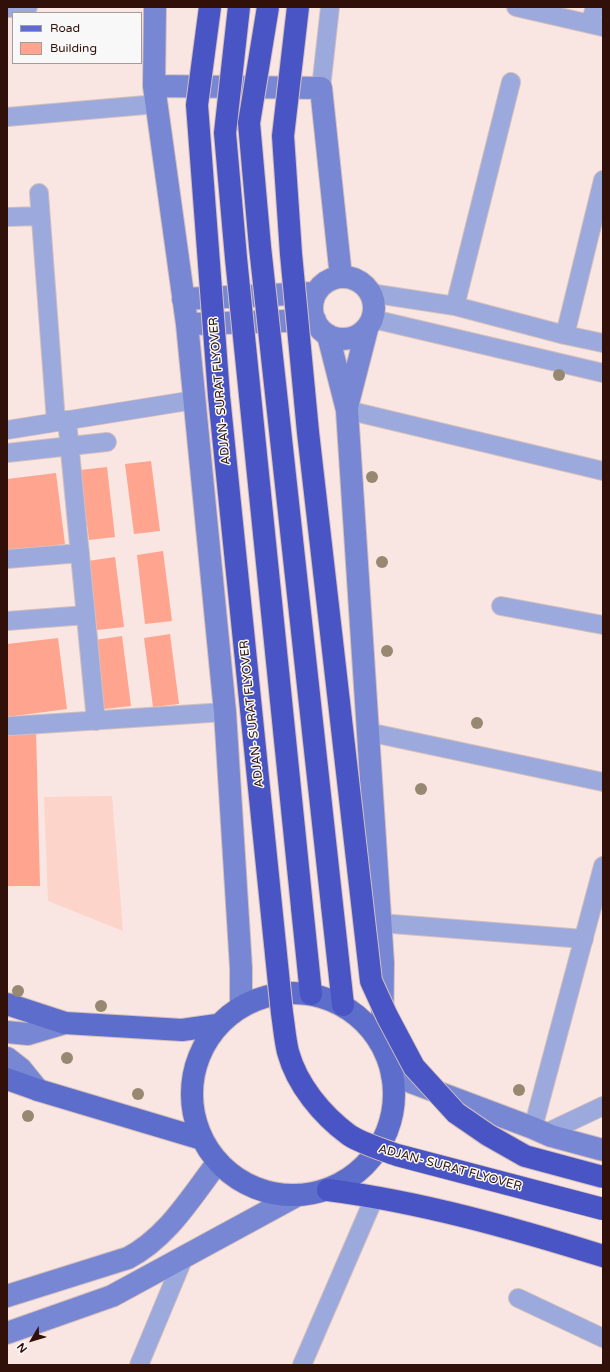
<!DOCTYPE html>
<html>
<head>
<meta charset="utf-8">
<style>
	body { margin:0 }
	#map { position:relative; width:610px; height:1372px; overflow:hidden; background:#f9e6e2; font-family:"Varela Round",sans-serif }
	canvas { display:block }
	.frame { position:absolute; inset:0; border:8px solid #301009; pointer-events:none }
	.legend { position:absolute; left:12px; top:12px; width:130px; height:52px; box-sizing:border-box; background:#f8f8f8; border:1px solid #a89b98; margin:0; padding:5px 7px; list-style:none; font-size:12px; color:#301009 }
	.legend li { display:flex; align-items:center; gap:8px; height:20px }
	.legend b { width:20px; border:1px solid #a89b98 }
	.north { position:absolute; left:12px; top:1320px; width:40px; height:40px; -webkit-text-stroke:3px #f8f8f8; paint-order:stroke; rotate:232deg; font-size:11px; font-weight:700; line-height:16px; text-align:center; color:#301009 }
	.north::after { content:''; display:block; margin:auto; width:14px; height:18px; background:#301009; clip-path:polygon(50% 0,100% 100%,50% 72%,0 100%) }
</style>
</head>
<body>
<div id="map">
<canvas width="610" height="1372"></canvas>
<div class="frame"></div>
<ul class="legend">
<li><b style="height:5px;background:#5d6dcc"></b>Road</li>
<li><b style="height:11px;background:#fea48f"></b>Building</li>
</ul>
<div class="north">N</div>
</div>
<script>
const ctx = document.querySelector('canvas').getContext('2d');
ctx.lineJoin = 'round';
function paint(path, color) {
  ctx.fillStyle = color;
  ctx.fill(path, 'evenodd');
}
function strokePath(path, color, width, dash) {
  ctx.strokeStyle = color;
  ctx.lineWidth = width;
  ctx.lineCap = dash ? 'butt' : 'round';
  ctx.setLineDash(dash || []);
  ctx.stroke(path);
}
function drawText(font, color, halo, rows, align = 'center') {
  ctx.font = font + ' "Varela Round",sans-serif';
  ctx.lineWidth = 3;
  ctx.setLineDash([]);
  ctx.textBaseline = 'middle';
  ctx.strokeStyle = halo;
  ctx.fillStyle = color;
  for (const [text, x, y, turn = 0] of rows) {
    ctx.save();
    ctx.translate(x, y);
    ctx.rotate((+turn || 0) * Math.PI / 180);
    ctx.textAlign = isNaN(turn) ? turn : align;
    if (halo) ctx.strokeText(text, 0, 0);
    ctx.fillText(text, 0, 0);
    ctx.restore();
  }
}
paint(new Path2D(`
	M 112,796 L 123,931 L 48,901 L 44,797 Z`), '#fcd4ca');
paint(new Path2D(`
	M 151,461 L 160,531 L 134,534 L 125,464 Z
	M 107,467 L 115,537 L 89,540 L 80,470 Z
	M 56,473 L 65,544 L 7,551 L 7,479 Z
	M 163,551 L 172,621 L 145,624 L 137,555 Z
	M 115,557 L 124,627 L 97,630 L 88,561 Z
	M 170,634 L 179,704 L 153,707 L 144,638 Z
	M 122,636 L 131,706 L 104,709 L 95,640 Z
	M 58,638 L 67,709 L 7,717 L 7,644 Z
	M 36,730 L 40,886 L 7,886 L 7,731 Z`), '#fea48f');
const street = new Path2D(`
	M 516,7 L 603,27
	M 7,8 L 28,7
	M 590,24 L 595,7
	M 321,88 L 330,7
	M 7,117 L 157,104
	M 39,193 L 56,422
	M 7,217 L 40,216
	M 370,293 L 455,306 L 565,335 L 603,343
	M 455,306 L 511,82
	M 373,319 L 603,373
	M 565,335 L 603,180
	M 347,410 L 603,471
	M 67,420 L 96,721
	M 7,430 L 194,400
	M 7,453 L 107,442
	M 7,559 L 80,553
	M 501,606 L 603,625
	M 7,621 L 86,615
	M 10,726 L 225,712
	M 368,732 L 603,782
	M 380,923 L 584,939
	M 533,1128 L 603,866
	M 546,1133 L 603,1106
	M 518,1298 L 603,1338
	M 139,1365 L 184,1257
	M 302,1365 L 375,1196`);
const secondary = new Path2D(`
	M 155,7 L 154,86 L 187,324 L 225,712 L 241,968 L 241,1006
	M 154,86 L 321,88 L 341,277
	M312 308a31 31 0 1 1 62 0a31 31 0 1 1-62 0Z
	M 183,299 L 314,293
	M 194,324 L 315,320
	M 328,335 L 347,410 L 383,963 L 382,1045
	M 347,407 L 367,329
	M 7,1032 L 28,1034 L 65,1023
	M 7,1058 L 21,1069 L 38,1090
	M 392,1075 L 533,1128 L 551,1136 L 603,1150
	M 7,1296 L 128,1258 C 168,1237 191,1197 218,1162
	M 7,1333 L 112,1296 L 296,1196`);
const primary = new Path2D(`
	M192 1094a101 101 0 1 1 202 0a101 101 0 1 1-202 0Z
	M 7,1004 L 65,1023 L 182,1030 L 217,1025
	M 7,1079 L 38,1090 L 202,1139`);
const highway = new Path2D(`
	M 332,905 L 343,1005
	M 302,907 L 311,994
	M 328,1190 C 421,1202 513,1228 603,1256`);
strokePath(street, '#d5bfbb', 20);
strokePath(secondary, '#d5bfbb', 24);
strokePath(primary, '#d5bfbb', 24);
strokePath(highway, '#d5bfbb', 24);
strokePath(street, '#9ca9dd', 18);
strokePath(secondary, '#7787d4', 22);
strokePath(primary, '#5d6dcc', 22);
strokePath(highway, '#4955c4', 22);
const highwayBridge = new Path2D(`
	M 210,7 L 197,105 L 219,396 L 282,1013 C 284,1026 285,1040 288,1052 C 297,1085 322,1115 349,1135 C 363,1144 381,1149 397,1155 L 603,1209
	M 239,7 L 225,133 L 236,258 L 302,907
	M 268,7 L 249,123 L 260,247 L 332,905
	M 298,7 L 283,136 L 291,254 L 308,432 L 371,981 L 387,1016 L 414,1067 L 456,1113 L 488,1135 L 525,1156 L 603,1177`);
strokePath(highwayBridge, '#d5bfbb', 24, []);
strokePath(highwayBridge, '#4955c4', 22);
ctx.fillStyle = '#978871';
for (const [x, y] of [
	[559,375],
	[372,477],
	[382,562],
	[387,651],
	[477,723],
	[421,789],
	[18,991],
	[101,1006],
	[67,1058],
	[519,1090],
	[138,1094],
	[28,1116]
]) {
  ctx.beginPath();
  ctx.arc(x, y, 6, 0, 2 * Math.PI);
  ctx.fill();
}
drawText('12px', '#301009', '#f8f8f8', [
	["ADJAN- SURAT FLYOVER",220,391,-95],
	["ADJAN- SURAT FLYOVER",252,714,-96],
	["ADJAN- SURAT FLYOVER",450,1168,15]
]);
</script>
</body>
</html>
